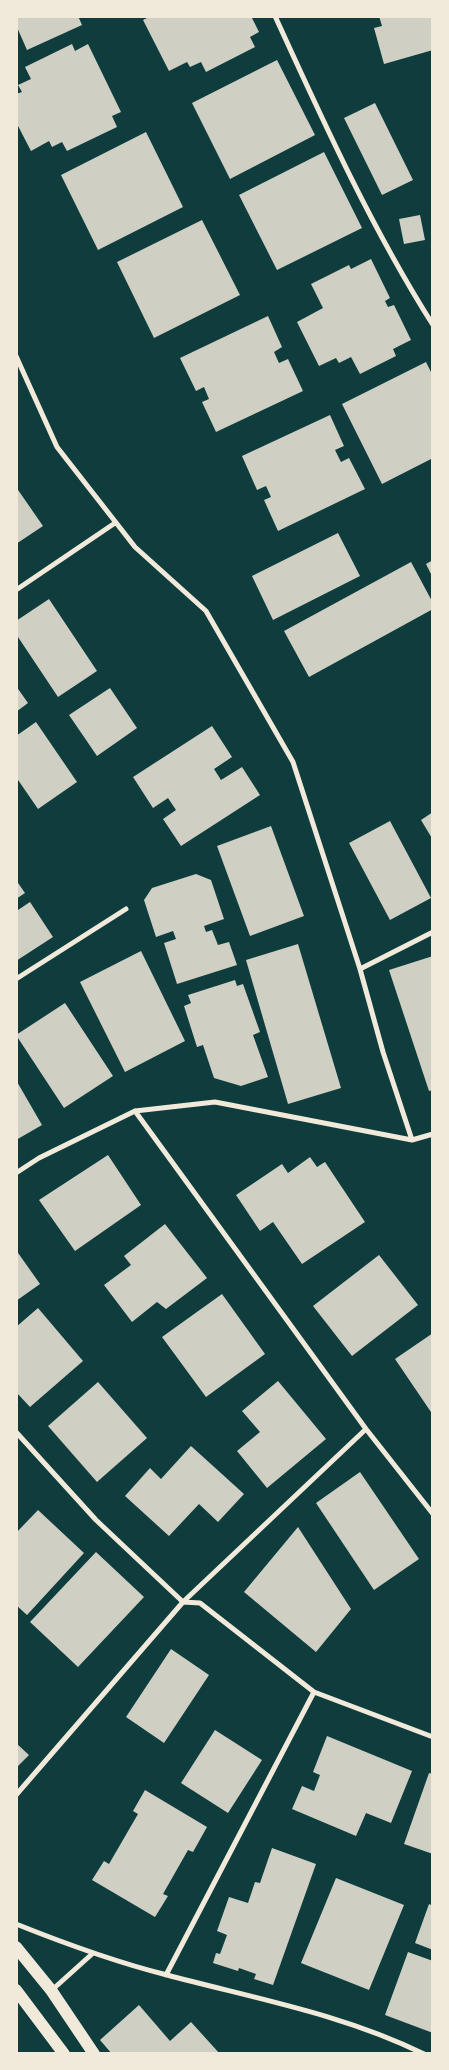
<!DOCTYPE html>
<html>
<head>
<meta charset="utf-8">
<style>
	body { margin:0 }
	#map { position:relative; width:449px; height:2070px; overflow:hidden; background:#0f3d3e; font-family:Poppins,sans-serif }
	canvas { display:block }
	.frame { position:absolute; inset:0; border:18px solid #f1e9da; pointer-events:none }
</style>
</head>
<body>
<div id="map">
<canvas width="449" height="2070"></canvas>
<div class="frame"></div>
</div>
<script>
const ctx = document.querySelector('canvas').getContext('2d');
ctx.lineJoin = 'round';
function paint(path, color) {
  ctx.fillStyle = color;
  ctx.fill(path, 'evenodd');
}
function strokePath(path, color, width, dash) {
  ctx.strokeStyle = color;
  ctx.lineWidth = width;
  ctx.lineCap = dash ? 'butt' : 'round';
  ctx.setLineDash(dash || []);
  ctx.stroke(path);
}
paint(new Path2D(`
	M 16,16 L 78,16 L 82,25 L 27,50 L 16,25 Z
	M 151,16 L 251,16 L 259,32 L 250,37 L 255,47 L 206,72 L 201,62 L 190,67 L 187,62 L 169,71 L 143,20 Z
	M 379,16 L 433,16 L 433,50 L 384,64 L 374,28 L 382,26 Z
	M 72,44 L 75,51 L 88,44 L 121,112 L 112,116 L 117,127 L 67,151 L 62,142 L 52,147 L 49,141 L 31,151 L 16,122 L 16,94 L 22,92 L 18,85 L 31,79 L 25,67 Z
	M 277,60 L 315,135 L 230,179 L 192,103 Z
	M 375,103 L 413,180 L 382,195 L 344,118 Z
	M 146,132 L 183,207 L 98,250 L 61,175 Z
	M 324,152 L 362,228 L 277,270 L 239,195 Z
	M 420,215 L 425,240 L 404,244 L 399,219 Z
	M 202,220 L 240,295 L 154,338 L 117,262 Z
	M 371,259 L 390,298 L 385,301 L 388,307 L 394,305 L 411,340 L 393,349 L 396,356 L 360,374 L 351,357 L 339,363 L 336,358 L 319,366 L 297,322 L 323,308 L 311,284 L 349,265 L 351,269 Z
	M 268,316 L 282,347 L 274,352 L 279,363 L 288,359 L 303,391 L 216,432 L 202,402 L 209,399 L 204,387 L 196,391 L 180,358 Z
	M 426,362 L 433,376 L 433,458 L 382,484 L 342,404 Z
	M 330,415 L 344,446 L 335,450 L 341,462 L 349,458 L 365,489 L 278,531 L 264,500 L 271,497 L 266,486 L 257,490 L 242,456 Z
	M 16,487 L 43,526 L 16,544 Z
	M 338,533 L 360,576 L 273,620 L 252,576 Z
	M 433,560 L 433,578 L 426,564 Z
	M 411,562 L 433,603 L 433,609 L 309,677 L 284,631 Z
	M 49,599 L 97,671 L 58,697 L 16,634 L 16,621 Z
	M 16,686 L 28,703 L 16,712 Z
	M 110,688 L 137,728 L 97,756 L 69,715 Z
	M 36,722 L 77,782 L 38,809 L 16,777 L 16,736 Z
	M 212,726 L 232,757 L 214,769 L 221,780 L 242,767 L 260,795 L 181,846 L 163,819 L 176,810 L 168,798 L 153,808 L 133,777 Z
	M 433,812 L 433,840 L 421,820 Z
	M 390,821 L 431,898 L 390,920 L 349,843 Z
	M 271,826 L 304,916 L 250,936 L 217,846 Z
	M 196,874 L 211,880 L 224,919 L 204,926 L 206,932 L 212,930 L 218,945 L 229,942 L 237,965 L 177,984 L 164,943 L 176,939 L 173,931 L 156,937 L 144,900 L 152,888 Z
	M 16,880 L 25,893 L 16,899 Z
	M 30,902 L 53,937 L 16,961 L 16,908 L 18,910 Z
	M 298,944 L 341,1088 L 288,1104 L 246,960 Z
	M 141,951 L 185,1041 L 125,1072 L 80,982 Z
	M 433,956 L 433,1090 L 429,1091 L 389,970 Z
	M 235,980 L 237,986 L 243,984 L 260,1032 L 253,1035 L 268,1077 L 241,1086 L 214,1078 L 203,1045 L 197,1047 L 184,1006 L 191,1003 L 188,995 Z
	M 65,1003 L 113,1076 L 64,1108 L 16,1035 Z
	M 16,1080 L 42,1125 L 16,1140 Z
	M 108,1155 L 141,1205 L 75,1251 L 39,1200 Z
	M 310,1157 L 317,1167 L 325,1162 L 365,1222 L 302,1264 L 273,1222 L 260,1231 L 236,1195 L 282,1164 L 288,1173 Z
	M 165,1224 L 207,1278 L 166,1309 L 157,1302 L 132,1322 L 104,1285 L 131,1265 L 124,1256 Z
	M 16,1250 L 40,1284 L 16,1301 Z
	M 379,1255 L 418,1305 L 352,1356 L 313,1306 Z
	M 222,1294 L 265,1354 L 206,1397 L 162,1337 Z
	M 38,1308 L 83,1361 L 30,1407 L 16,1392 L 16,1327 Z
	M 433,1333 L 433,1415 L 395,1359 Z
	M 278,1381 L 326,1439 L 267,1488 L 237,1451 L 260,1432 L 242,1411 Z
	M 98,1382 L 147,1438 L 97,1482 L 48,1426 Z
	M 191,1446 L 244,1494 L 218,1522 L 199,1504 L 169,1536 L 125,1496 L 150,1468 L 161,1479 Z
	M 360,1472 L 419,1559 L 374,1590 L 316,1503 Z
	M 38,1510 L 84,1553 L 27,1615 L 16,1605 L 16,1533 Z
	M 298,1527 L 351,1609 L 316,1652 L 244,1592 Z
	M 96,1552 L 144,1597 L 78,1667 L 30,1622 Z
	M 171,1649 L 209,1675 L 164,1743 L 126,1717 Z
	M 215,1730 L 262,1760 L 228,1813 L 181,1783 Z
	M 327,1736 L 412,1771 L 391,1823 L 366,1813 L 356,1836 L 292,1809 L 302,1786 L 314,1791 L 320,1775 L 313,1772 Z
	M 16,1743 L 29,1755 L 16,1768 Z
	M 429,1773 L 433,1774 L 433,1854 L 404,1844 Z
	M 145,1790 L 207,1827 L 193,1852 L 188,1850 L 163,1894 L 168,1896 L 155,1917 L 92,1880 L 104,1861 L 109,1864 L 138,1814 L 133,1811 Z
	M 272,1848 L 316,1864 L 273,1985 L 254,1979 L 256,1974 L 239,1968 L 238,1971 L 213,1963 L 216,1953 L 220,1954 L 227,1935 L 217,1931 L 229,1897 L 248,1903 L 255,1882 L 260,1883 Z
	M 336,1878 L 404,1905 L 369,1990 L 301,1963 Z
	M 429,1904 L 433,1906 L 433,1950 L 415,1943 Z
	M 408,1952 L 433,1961 L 433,2033 L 385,2015 Z
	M 139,2005 L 170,2041 L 191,2022 L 220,2054 L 112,2054 L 100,2040 Z`), '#cfcfc3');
strokePath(new Path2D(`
	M 275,16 C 323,121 371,227 433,325
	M 16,356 L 57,447 L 135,547 L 206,611 L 293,762 L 360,969 L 383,1052 L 412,1140
	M 16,590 L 115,523
	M 360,969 L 433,932
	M 16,979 L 126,909
	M 135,1111 L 366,1429 L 433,1514
	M 16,1173 L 39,1158 L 135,1111 L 215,1102 L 412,1140 L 433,1134
	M 16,1432 L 96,1520 L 183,1602 L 200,1603 L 314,1692 L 433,1737
	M 16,1795 L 183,1602 L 366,1429
	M 16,1924 C 66,1944 115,1962 167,1975 C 253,1998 343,2014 424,2054
	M 166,1975 L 314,1692
	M 52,1990 L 92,1954`), '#f1e9da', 5);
strokePath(new Path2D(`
	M 16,1947 L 51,1990 L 94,2054
	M 16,1990 L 64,2054`), '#f1e9da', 12);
</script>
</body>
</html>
